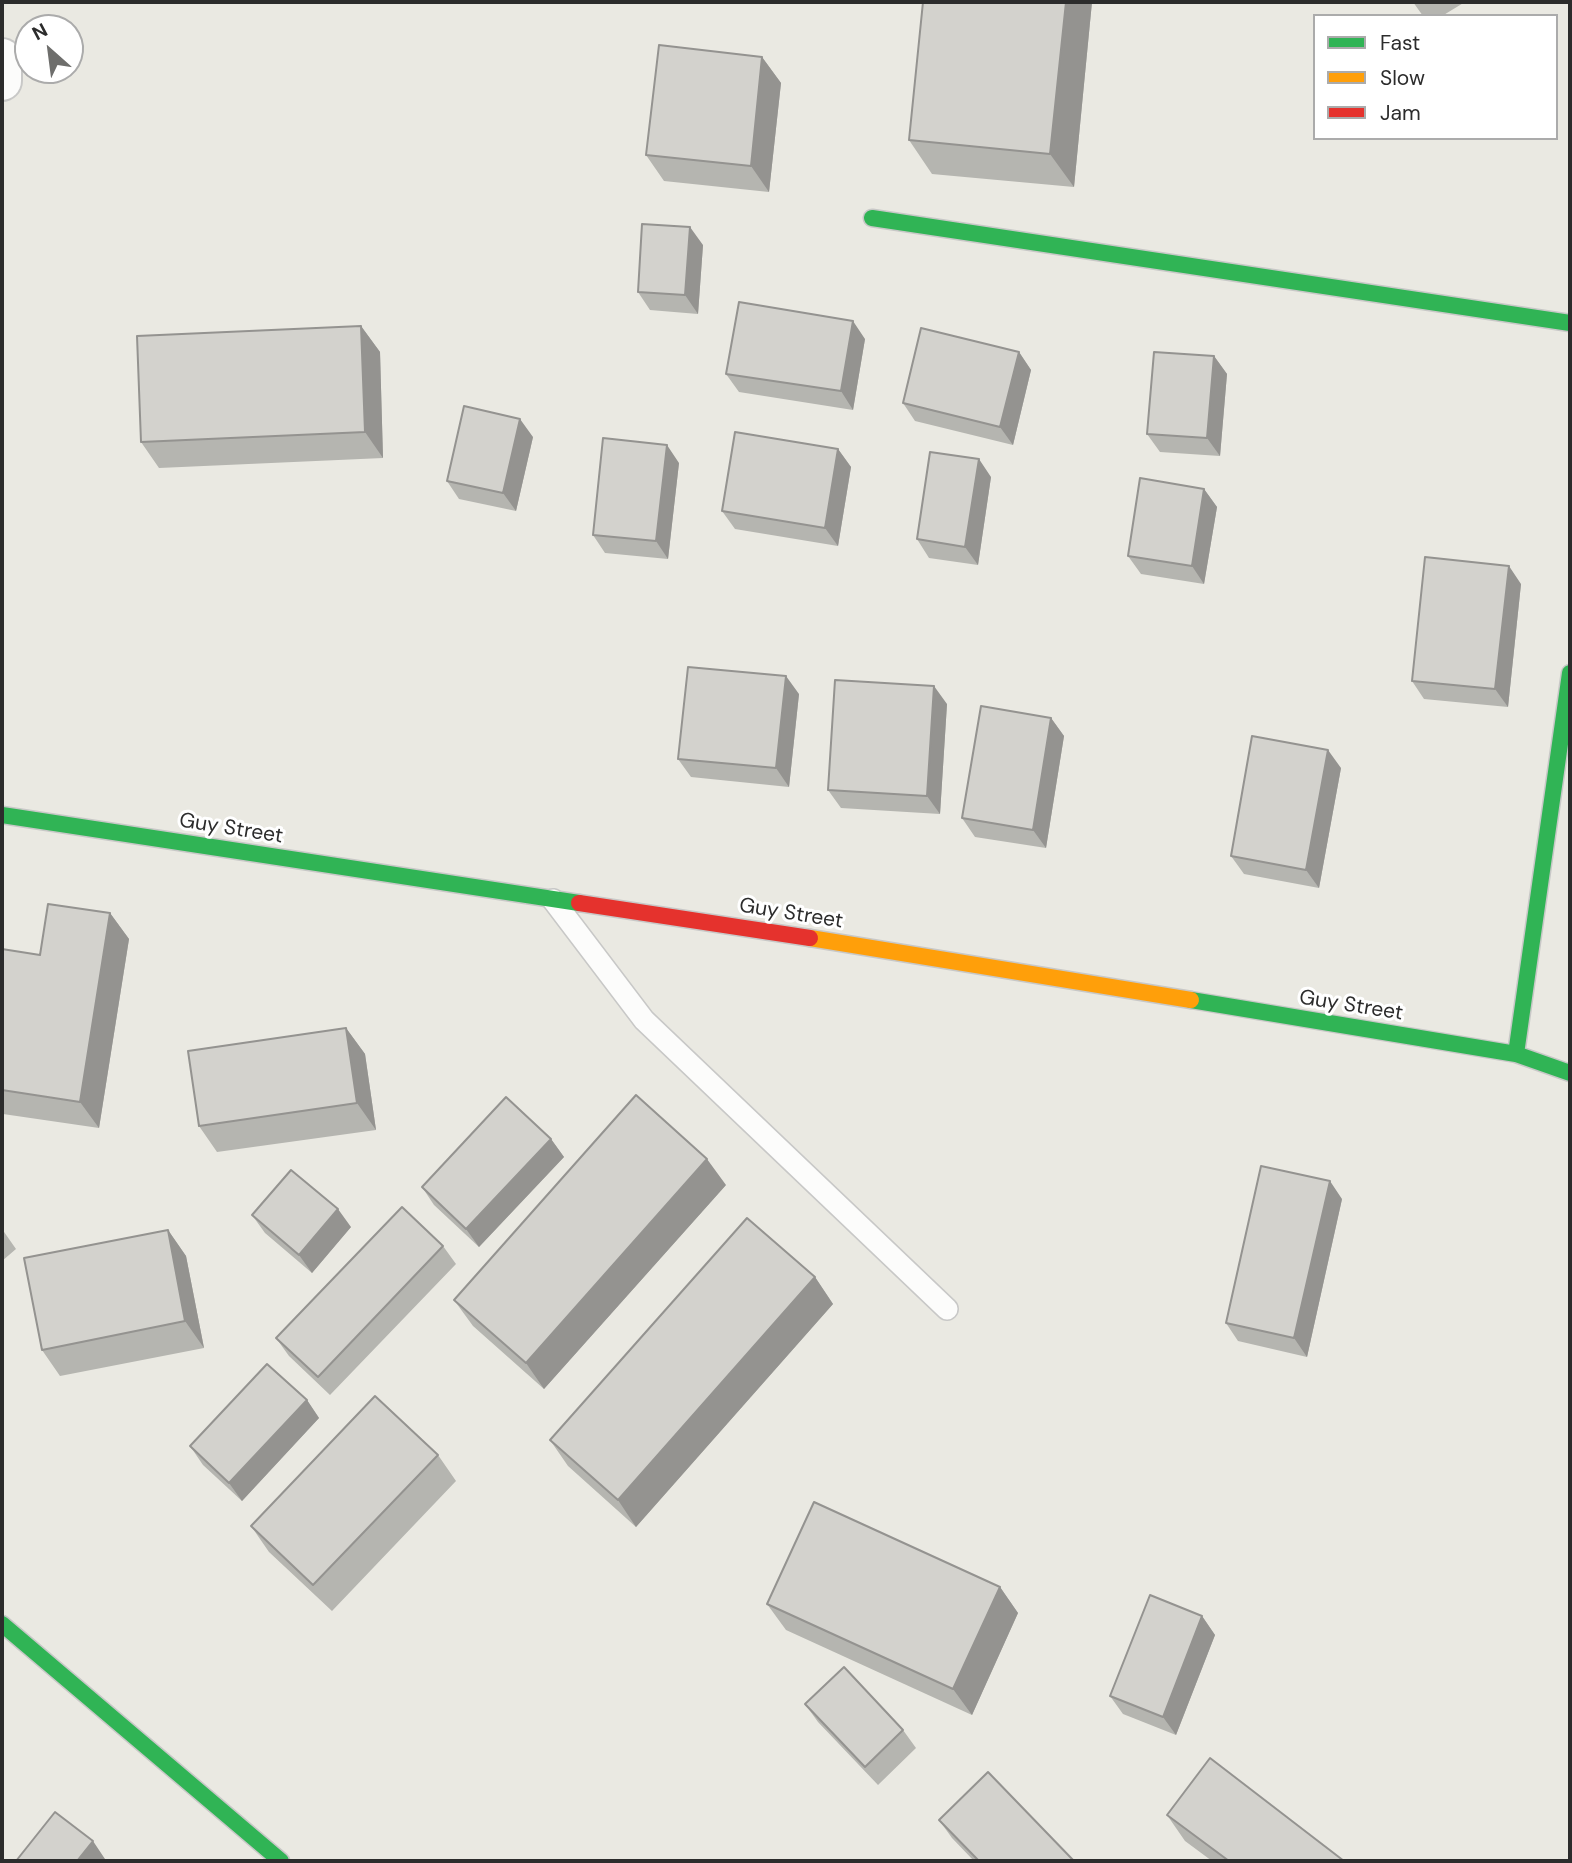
<!DOCTYPE html>
<html>
<head>
<meta charset="utf-8">
<style>
	body { margin:0 }
	#map { position:relative; width:1572px; height:1863px; overflow:hidden; background:#eae9e2; font-family:"DM Sans",sans-serif }
	canvas { display:block }
	.frame { position:absolute; inset:0; border:4px solid #2c2c2c; pointer-events:none }
	.legend { position:absolute; left:1313px; top:14px; width:245px; height:126px; box-sizing:border-box; background:#fff; border:2px solid #ababab; margin:0; padding:9px 12px; list-style:none; font-size:21px; color:#2c2c2c }
	.legend li { display:flex; align-items:center; gap:14px; height:35px }
	.legend b { width:35px; border:2px solid #ababab }
	.north { position:absolute; left:14px; top:14px; width:70px; height:70px; box-sizing:border-box; background:#fff; border:2px solid #ababab; border-radius:50%; rotate:332deg; font-size:19px; font-weight:700; line-height:28px; text-align:center; color:#2c2c2c }
	.north::after { content:''; display:block; margin:auto; width:24px; height:32px; background:#6e6e6c; clip-path:polygon(50% 0,100% 100%,50% 72%,0 100%) }
</style>
</head>
<body>
<div id="map">
<canvas width="1572" height="1863"></canvas>
<div class="frame"></div>
<ul class="legend">
<li><b style="height:9px;background:#30b455"></b>Fast</li>
<li><b style="height:9px;background:#ff9f0a"></b>Slow</li>
<li><b style="height:9px;background:#e5322d"></b>Jam</li>
</ul>
<div class="north">N</div>
</div>
<script>
const ctx = document.querySelector('canvas').getContext('2d');
ctx.lineJoin = 'round';
function strokePath(path, color, width, dash) {
  ctx.strokeStyle = color;
  ctx.lineWidth = width;
  ctx.lineCap = dash ? 'butt' : 'round';
  ctx.setLineDash(dash || []);
  ctx.stroke(path);
}
function paint(path, color) {
  ctx.fillStyle = color;
  ctx.fill(path, 'evenodd');
}
function drawText(font, color, halo, rows, align = 'center') {
  ctx.font = font + ' "DM Sans",sans-serif';
  ctx.lineWidth = 6;
  ctx.setLineDash([]);
  ctx.textBaseline = 'middle';
  ctx.strokeStyle = halo;
  ctx.fillStyle = color;
  for (const [text, x, y, turn = 0] of rows) {
    ctx.save();
    ctx.translate(x, y);
    ctx.rotate((+turn || 0) * Math.PI / 180);
    ctx.textAlign = isNaN(turn) ? turn : align;
    if (halo) ctx.strokeText(text, 0, 0);
    ctx.fillText(text, 0, 0);
    ctx.restore();
  }
}
const lane = new Path2D(`
	M 553,900 L 644,1020 L 947,1309`);
const street = new Path2D(`
	M 2,58 L 2,81`);
const fast = new Path2D(`
	M 872,218 L 1570,323
	M 2,815 L 579,903
	M 1191,1000 L 1516,1054 L 1570,1073
	M 1516,1054 L 1570,673
	M 2,1624 L 281,1861`);
const slow = new Path2D(`
	M 810,938 L 1191,1000`);
const jam = new Path2D(`
	M 579,903 L 810,938`);
strokePath(lane, '#c8c8c7', 24);
strokePath(street, '#c8c8c7', 42);
strokePath(fast, '#c8c8c7', 19);
strokePath(slow, '#c8c8c7', 19);
strokePath(jam, '#c8c8c7', 19);
strokePath(lane, '#fcfcfb', 21);
strokePath(street, '#fcfcfb', 38);
strokePath(fast, '#30b455', 16);
strokePath(slow, '#ff9f0a', 16);
strokePath(jam, '#e5322d', 16);
paint(new Path2D(`
	M 1092,2 L 1074,187 L 932,174 L 909,140 Z
	M 1413,2 L 1465,2 L 1442,16 L 1423,16 Z
	M 762,57 L 781,83 L 769,192 L 664,181 L 646,155 Z
	M 703,245 L 698,314 L 650,310 L 638,292 Z
	M 361,326 L 380,352 L 383,458 L 159,468 L 141,442 Z
	M 865,339 L 853,410 L 739,392 L 726,374 Z
	M 1019,352 L 1031,370 L 1013,445 L 915,421 L 903,403 Z
	M 1214,356 L 1227,374 L 1220,456 L 1160,452 L 1147,434 Z
	M 533,437 L 516,511 L 459,499 L 447,481 Z
	M 838,449 L 851,467 L 838,546 L 735,529 L 722,511 Z
	M 679,463 L 668,559 L 605,553 L 593,535 Z
	M 991,477 L 978,565 L 929,558 L 917,539 Z
	M 1204,489 L 1217,507 L 1204,584 L 1141,574 L 1128,556 Z
	M 1521,584 L 1508,707 L 1424,699 L 1412,681 Z
	M 799,694 L 789,787 L 691,777 L 678,759 Z
	M 947,704 L 940,814 L 841,808 L 828,790 Z
	M 1051,718 L 1064,736 L 1046,848 L 975,837 L 962,818 Z
	M 1341,768 L 1319,888 L 1244,874 L 1231,856 Z
	M 110,913 L 129,939 L 99,1128 L 3,1114 L 2,1112 L 2,949 L 40,955 Z
	M 346,1028 L 365,1054 L 376,1130 L 217,1152 L 199,1126 Z
	M 551,1139 L 564,1157 L 479,1247 L 434,1205 L 422,1187 Z
	M 726,1185 L 544,1389 L 473,1326 L 454,1300 Z
	M 1342,1199 L 1307,1357 L 1238,1341 L 1226,1323 Z
	M 252,1215 L 351,1227 L 312,1273 L 265,1233 Z
	M 2,1229 L 16,1249 L 2,1261 Z
	M 168,1230 L 186,1256 L 204,1348 L 60,1376 L 42,1350 Z
	M 443,1246 L 456,1264 L 330,1395 L 289,1356 L 276,1338 Z
	M 815,1277 L 833,1304 L 636,1527 L 568,1466 L 550,1440 Z
	M 307,1400 L 319,1418 L 242,1501 L 203,1465 L 190,1446 Z
	M 438,1455 L 456,1481 L 332,1611 L 269,1552 L 251,1526 Z
	M 1000,1587 L 1018,1613 L 972,1715 L 786,1630 L 767,1604 Z
	M 1202,1616 L 1215,1635 L 1176,1735 L 1123,1714 L 1110,1696 Z
	M 805,1704 L 903,1730 L 916,1748 L 878,1785 L 818,1722 Z
	M 1167,1815 L 1344,1861 L 1212,1861 L 1185,1841 Z
	M 939,1820 L 1074,1861 L 974,1861 L 952,1838 Z`), '#b5b5b0');
paint(new Path2D(`
	M 1066,2 L 1092,2 L 1074,187 L 1050,154 Z
	M 762,57 L 781,83 L 769,192 L 751,166 Z
	M 690,227 L 703,245 L 698,314 L 685,295 Z
	M 853,321 L 865,339 L 853,410 L 841,391 Z
	M 361,326 L 380,352 L 383,458 L 365,432 Z
	M 1019,352 L 1031,370 L 1013,445 L 1000,427 Z
	M 1214,356 L 1227,374 L 1220,456 L 1207,438 Z
	M 520,419 L 533,437 L 516,511 L 503,493 Z
	M 667,445 L 679,463 L 668,559 L 656,541 Z
	M 838,449 L 851,467 L 838,546 L 825,528 Z
	M 979,459 L 991,477 L 978,565 L 965,547 Z
	M 1204,489 L 1217,507 L 1204,584 L 1192,566 Z
	M 1509,566 L 1521,584 L 1508,707 L 1495,689 Z
	M 786,676 L 799,694 L 789,787 L 776,768 Z
	M 934,686 L 947,704 L 940,814 L 927,796 Z
	M 1051,718 L 1064,736 L 1046,848 L 1033,830 Z
	M 1328,750 L 1341,768 L 1319,888 L 1306,870 Z
	M 110,913 L 129,939 L 99,1128 L 80,1102 Z
	M 346,1028 L 365,1054 L 376,1130 L 357,1103 Z
	M 551,1139 L 564,1157 L 479,1247 L 466,1229 Z
	M 707,1159 L 726,1185 L 544,1389 L 526,1363 Z
	M 1330,1181 L 1342,1199 L 1307,1357 L 1294,1338 Z
	M 338,1209 L 351,1227 L 312,1273 L 299,1255 Z
	M 168,1230 L 186,1256 L 204,1348 L 185,1321 Z
	M 815,1277 L 833,1304 L 636,1527 L 618,1500 Z
	M 307,1400 L 319,1418 L 242,1501 L 229,1483 Z
	M 1000,1587 L 1018,1613 L 972,1715 L 953,1689 Z
	M 1202,1616 L 1215,1635 L 1176,1735 L 1163,1717 Z
	M 93,1841 L 105,1859 L 104,1861 L 77,1861 Z`), '#949390');
const building = new Path2D(`
	M 923,2 L 1066,2 L 1050,154 L 909,140 Z
	M 659,45 L 762,57 L 751,166 L 646,155 Z
	M 642,224 L 690,227 L 685,295 L 638,292 Z
	M 739,302 L 853,321 L 841,391 L 726,374 Z
	M 361,326 L 365,432 L 141,442 L 137,336 Z
	M 921,328 L 1019,352 L 1000,427 L 903,403 Z
	M 1154,352 L 1214,356 L 1207,438 L 1147,434 Z
	M 464,406 L 520,419 L 503,493 L 447,481 Z
	M 735,432 L 838,449 L 825,528 L 722,511 Z
	M 603,438 L 667,445 L 656,541 L 593,535 Z
	M 930,452 L 979,459 L 965,547 L 917,539 Z
	M 1140,478 L 1204,489 L 1192,566 L 1128,556 Z
	M 1425,557 L 1509,566 L 1495,689 L 1412,681 Z
	M 688,667 L 786,676 L 776,768 L 678,759 Z
	M 835,680 L 934,686 L 927,796 L 828,790 Z
	M 981,706 L 1051,718 L 1033,830 L 962,818 Z
	M 1252,736 L 1328,750 L 1306,870 L 1231,856 Z
	M 48,904 L 110,913 L 80,1102 L 2,1090 L 2,949 L 40,955 Z
	M 346,1028 L 357,1103 L 199,1126 L 188,1051 Z
	M 636,1095 L 707,1159 L 526,1363 L 454,1300 Z
	M 506,1097 L 551,1139 L 466,1229 L 422,1187 Z
	M 1261,1166 L 1330,1181 L 1294,1338 L 1226,1323 Z
	M 291,1170 L 338,1209 L 299,1255 L 252,1215 Z
	M 402,1207 L 443,1246 L 318,1377 L 276,1338 Z
	M 747,1218 L 815,1277 L 618,1500 L 550,1440 Z
	M 168,1230 L 185,1321 L 42,1350 L 24,1258 Z
	M 267,1364 L 307,1400 L 229,1483 L 190,1446 Z
	M 375,1396 L 438,1455 L 313,1585 L 251,1526 Z
	M 814,1502 L 1000,1587 L 953,1689 L 767,1604 Z
	M 1150,1595 L 1202,1616 L 1163,1717 L 1110,1696 Z
	M 844,1667 L 903,1730 L 865,1767 L 805,1704 Z
	M 1210,1758 L 1344,1861 L 1229,1861 L 1167,1815 Z
	M 988,1772 L 1074,1861 L 979,1861 L 939,1820 Z
	M 55,1812 L 93,1841 L 77,1861 L 16,1861 Z`);
paint(building, '#d3d2cd');
strokePath(building, '#949390', 2);
drawText('21px', '#2c2c2c', '#fff', [
	["Guy Street",231,829,9],
	["Guy Street",791,914,9],
	["Guy Street",1351,1006,9]
]);
</script>
</body>
</html>
